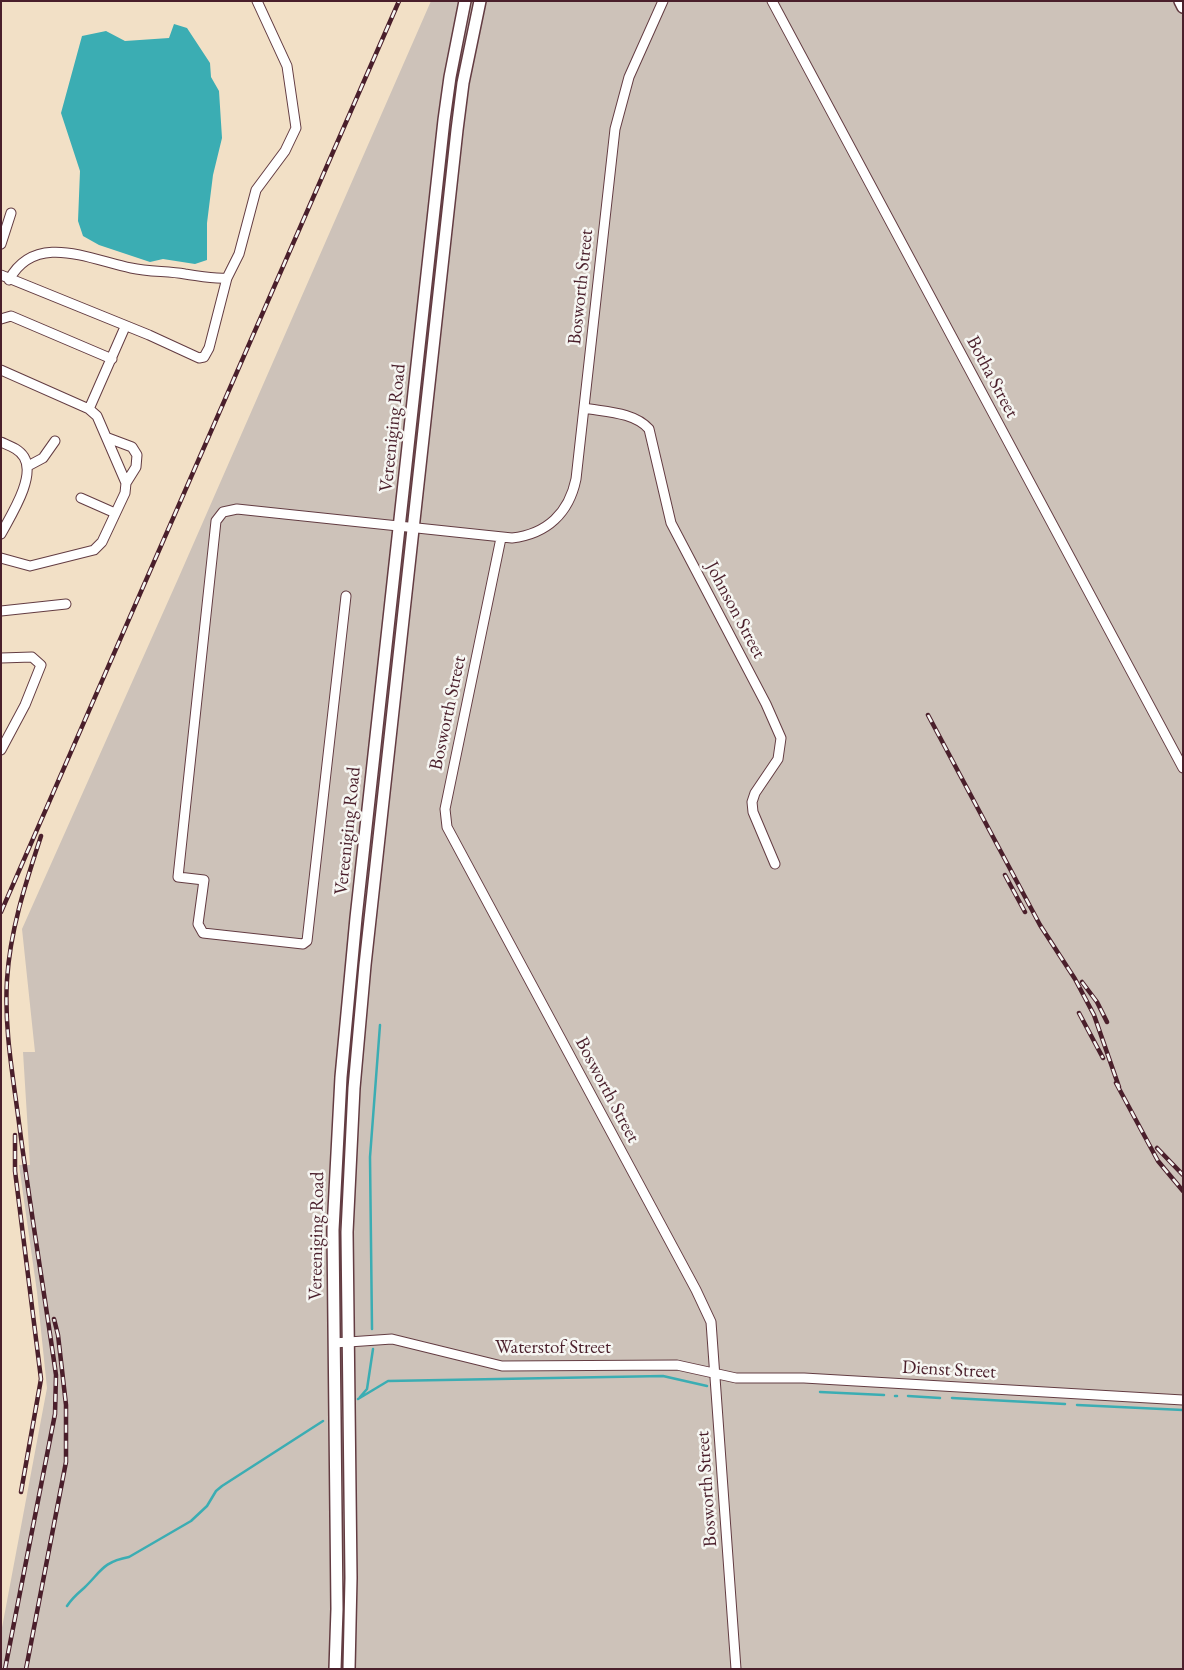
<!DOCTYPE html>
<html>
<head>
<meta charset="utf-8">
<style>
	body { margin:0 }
	#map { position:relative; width:1184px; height:1670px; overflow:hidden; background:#f2e0c6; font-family:"EB Garamond",serif }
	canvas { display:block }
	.frame { position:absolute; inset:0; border:2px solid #4a1f2b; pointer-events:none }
</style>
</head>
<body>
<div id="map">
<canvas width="1184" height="1670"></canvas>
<div class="frame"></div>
</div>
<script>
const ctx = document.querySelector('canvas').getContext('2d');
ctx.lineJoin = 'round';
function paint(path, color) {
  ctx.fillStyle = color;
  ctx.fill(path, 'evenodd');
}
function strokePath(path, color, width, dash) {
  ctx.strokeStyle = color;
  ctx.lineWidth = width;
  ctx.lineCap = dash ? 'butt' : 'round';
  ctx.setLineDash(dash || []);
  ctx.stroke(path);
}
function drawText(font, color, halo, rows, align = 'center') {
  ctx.font = font + ' "EB Garamond",serif';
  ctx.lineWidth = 5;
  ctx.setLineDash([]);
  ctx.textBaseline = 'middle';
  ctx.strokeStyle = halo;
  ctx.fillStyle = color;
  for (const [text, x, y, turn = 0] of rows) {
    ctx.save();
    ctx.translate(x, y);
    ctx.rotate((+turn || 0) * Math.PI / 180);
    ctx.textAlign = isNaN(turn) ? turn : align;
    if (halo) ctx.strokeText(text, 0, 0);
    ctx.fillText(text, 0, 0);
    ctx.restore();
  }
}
paint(new Path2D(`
	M 431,1 L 1183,1 L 1183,1669 L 1,1669 L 1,1633 L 47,1388 L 37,1292 L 19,1165 L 30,1165 L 23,1052 L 35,1052 L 22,929 L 178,579 Z`), '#cdc2b9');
paint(new Path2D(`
	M 174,24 L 187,28 L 210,63 L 211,77 L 219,91 L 222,138 L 213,175 L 207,223 L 207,260 L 195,264 L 163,259 L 150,262 L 99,245 L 83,236 L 78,221 L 80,171 L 61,113 L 82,36 L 106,31 L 125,41 L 169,38 Z`), '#3badb3');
strokePath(new Path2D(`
	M 372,1329 L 370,1157 L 380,1025
	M 820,1392 L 884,1395
	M 895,1396 L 897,1396
	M 908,1396 L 940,1398
	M 360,1397 L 367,1389 L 373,1349
	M 952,1398 L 1065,1404
	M 358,1399 L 388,1381 L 663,1376 L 707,1386
	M 1077,1405 L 1183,1410
	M 67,1606 C 72,1598 77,1594 84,1588 C 101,1572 102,1562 129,1557 L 191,1521 L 207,1506 L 216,1491 L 222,1486 L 323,1421`), '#3badb3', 2.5);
const minor = new Path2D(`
	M 772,1 L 1183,768
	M 1,244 L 11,213
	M 1,275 L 149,335 L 199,358 L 204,357 L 209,348 L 227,278
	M 9,280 C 35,231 91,260 131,268 C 149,272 167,271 185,274 C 200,276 212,279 227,278 L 239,254 L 256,190 L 285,151 L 296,128 L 287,66 L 257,1
	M 1,319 L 11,316 L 112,359
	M 1,370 L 89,409 L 97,416 L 126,483 L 125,493 L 102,542 L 94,550 L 30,566 L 1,558
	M 584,408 C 605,412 634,412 649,429 L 671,523 L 766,704 L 781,738 L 778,759 L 755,793 L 752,802 L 753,812 L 775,864
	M 89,409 L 125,327
	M 108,438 L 132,447 L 137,455 L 136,467 L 126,483
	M 1,442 C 10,446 19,449 24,457 C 36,477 11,515 1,534
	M 28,466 L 43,458 L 55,441
	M 81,498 L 115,513
	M 501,538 L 445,809 L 447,827 L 696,1290 L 711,1322 L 736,1669
	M 346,596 L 307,941 L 303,944 L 203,933 L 198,924 L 204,880 L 178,877 L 216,521 L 223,512 L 237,509 L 512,538 C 547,534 569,513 576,479 L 615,129 L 629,77 L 663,1
	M 1,611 L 66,604
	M 1,658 L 32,657 L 41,665 L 25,705 L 1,750
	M 334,1343 L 392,1339 L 502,1366 L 677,1365 L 736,1378 L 804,1378 L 1183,1400`);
const major = new Path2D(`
	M 1180,1 L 1183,7
	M 335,1669 L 337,1609 L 333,1230 L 341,1077 L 356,918 L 444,120 L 450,77 L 465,1
	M 349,1669 L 351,1578 L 347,1232 L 354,1088 L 365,965 L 457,130 L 463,83 L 480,1`);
strokePath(minor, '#633c42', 11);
strokePath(major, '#633c42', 14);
strokePath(minor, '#fff', 9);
strokePath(major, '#fff', 11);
const rail = new Path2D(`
	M 928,715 L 1040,925 L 1075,979 L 1094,1015 L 1119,1087
	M 1005,875 L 1025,912
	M 1,912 L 399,1
	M 1082,982 L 1097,1002 L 1107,1022
	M 1079,1013 L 1103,1058
	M 1116,1083 L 1158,1161 L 1183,1191
	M 15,1135 L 15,1171 L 41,1379 L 21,1492
	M 1157,1148 L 1183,1175
	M 5,1669 L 55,1414 L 56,1375 C 44,1291 30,1207 19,1123 C 13,1076 4,1028 7,980 C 10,930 26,882 41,836
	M 26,1669 L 66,1462 L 66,1405 L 58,1335 L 54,1319`);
strokePath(rail, '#4a1f2b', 4.5);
strokePath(rail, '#f6f6f2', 2.5, [8]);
drawText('19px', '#4a1f2b', '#f6f6f2', [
	["Bosworth Street",581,287,-84],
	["Botha Street",992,377,62],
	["Vereeniging Road",393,428,-84],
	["Johnson Street",735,610,62],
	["Bosworth Street",448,713,-78],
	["Vereeniging Road",348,831,-84],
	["Bosworth Street",607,1090,62],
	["Vereeniging Road",317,1236,-89],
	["Waterstof Street",553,1348],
	["Dienst Street",949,1370,3],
	["Bosworth Street",707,1489,-94]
]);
</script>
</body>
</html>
